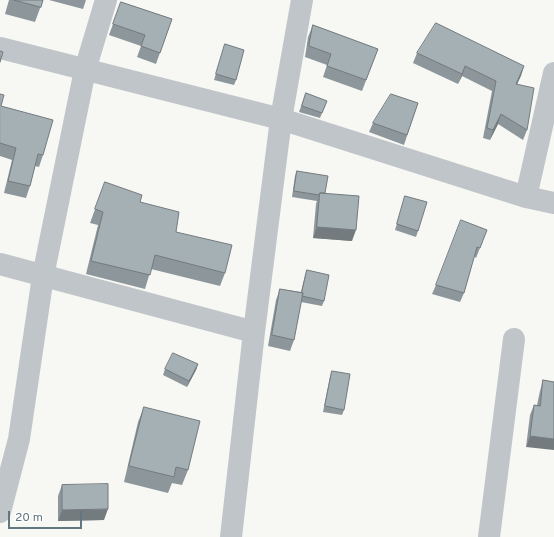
<!DOCTYPE html>
<html>
<head>
<meta charset="utf-8">
<style>
	body { margin:0 }
	#map { position:relative; width:554px; height:537px; overflow:hidden; background:#f7f7f4; font-family:Overpass,sans-serif }
	canvas { display:block }
	.scale { position:absolute; left:8px; top:511px; width:74px; height:18px; box-sizing:border-box; border:2px solid #617780; border-top:0; padding-left:5px; font-size:12px; line-height:14px; white-space:nowrap; color:#617780; -webkit-text-stroke:3px #fff; paint-order:stroke }
</style>
</head>
<body>
<div id="map">
<canvas width="554" height="537"></canvas>
<div class="scale">20 m</div>
</div>
<script>
const ctx = document.querySelector('canvas').getContext('2d');
ctx.lineJoin = 'round';
function strokePath(path, color, width, dash) {
  ctx.strokeStyle = color;
  ctx.lineWidth = width;
  ctx.lineCap = dash ? 'butt' : 'round';
  ctx.setLineDash(dash || []);
  ctx.stroke(path);
}
function paint(path, color) {
  ctx.fillStyle = color;
  ctx.fill(path, 'evenodd');
}
strokePath(new Path2D(`
	M 0,48 L 281,119 L 526,197 L 554,203
	M 526,197 L 554,73
	M 0,264 L 254,332
	M 0,512 L 19,439 L 43,276 L 85,70 L 106,0
	M 231,537 L 254,332 L 281,119 L 302,0
	M 489,537 L 514,339`), '#bfc5c8', 22);
paint(new Path2D(`
	M 9,0 L 43,0 L 35,22 L 5,14 Z
	M 49,0 L 86,0 L 83,9 Z
	M 121,2 L 172,19 L 156,64 L 137,57 L 141,46 L 109,35 Z
	M 313,25 L 378,49 L 362,91 L 323,77 L 327,65 L 305,57 L 308,37 Z
	M 225,44 L 236,80 L 234,85 L 214,80 Z
	M 417,53 L 524,66 L 517,85 L 527,130 L 523,140 L 498,124 L 490,140 L 483,138 L 492,91 L 462,76 L 458,84 L 413,63 Z
	M 306,93 L 327,101 L 320,118 L 299,112 Z
	M 0,94 L 1,106 L 43,155 L 39,167 L 35,166 L 30,186 L 26,198 L 4,193 L 12,160 L 0,156 Z
	M 418,103 L 404,145 L 369,132 L 373,123 Z
	M 297,171 L 325,193 L 352,241 L 313,238 L 316,204 L 317,201 L 292,197 L 295,176 Z
	M 105,182 L 140,202 L 225,273 L 220,286 L 151,269 L 145,289 L 86,274 L 98,225 L 90,223 Z
	M 405,196 L 418,231 L 416,237 L 395,230 Z
	M 487,230 L 476,258 L 474,256 L 464,293 L 460,302 L 432,294 L 436,285 Z
	M 307,270 L 324,301 L 322,306 L 301,302 L 294,340 L 290,351 L 268,346 L 276,300 L 280,289 L 301,292 L 305,276 Z
	M 198,364 L 196,370 L 187,387 L 163,375 L 165,369 Z
	M 332,371 L 344,410 L 342,415 L 323,412 L 330,377 Z
	M 543,380 L 554,382 L 526,447 L 530,415 L 534,405 L 537,405 L 540,391 Z
	M 144,407 L 188,470 L 182,485 L 172,483 L 168,493 L 124,482 L 138,422 Z
	M 62,485 L 104,520 L 58,521 L 58,496 Z`), '#8d979b');
paint(new Path2D(`
	M 465,66 L 462,76 L 458,84 L 462,74 Z
	M 524,66 L 521,76 L 512,94 L 516,84 Z
	M 501,114 L 498,124 L 490,140 L 493,130 Z
	M 317,227 L 356,230 L 352,241 L 313,238 Z
	M 198,364 L 196,370 L 187,387 L 189,381 Z
	M 530,436 L 554,439 L 554,450 L 526,447 Z
	M 108,509 L 104,520 L 58,521 L 62,510 Z`), '#737b7e');
const building = new Path2D(`
	M 14,0 L 43,0 L 41,7 Z
	M 121,2 L 172,19 L 160,53 L 141,46 L 145,35 L 113,24 Z
	M 436,23 L 524,66 L 516,84 L 534,88 L 527,130 L 501,114 L 493,130 L 487,128 L 496,81 L 465,66 L 462,74 L 417,53 Z
	M 313,25 L 378,49 L 366,80 L 327,66 L 331,54 L 309,46 Z
	M 225,44 L 244,50 L 236,80 L 216,74 Z
	M 0,51 L 3,52 L 0,62 Z
	M 306,93 L 327,101 L 322,113 L 302,106 Z
	M 0,94 L 4,95 L 1,106 L 53,120 L 43,155 L 38,154 L 30,186 L 8,181 L 16,148 L 0,143 Z
	M 391,94 L 418,103 L 407,135 L 373,123 Z
	M 297,171 L 328,176 L 325,193 L 320,193 L 319,195 L 294,191 Z
	M 105,182 L 142,195 L 140,202 L 179,212 L 176,232 L 232,245 L 225,273 L 155,255 L 150,275 L 91,261 L 103,212 L 95,209 Z
	M 320,193 L 359,196 L 356,230 L 317,227 Z
	M 405,196 L 427,202 L 418,231 L 397,224 Z
	M 461,220 L 487,230 L 480,248 L 477,247 L 464,293 L 436,285 Z
	M 307,270 L 329,275 L 324,301 L 302,296 L 303,293 L 302,292 Z
	M 280,289 L 303,293 L 294,340 L 272,335 Z
	M 173,353 L 198,364 L 189,381 L 165,369 Z
	M 332,371 L 350,374 L 344,410 L 325,406 Z
	M 543,380 L 554,382 L 554,439 L 530,436 L 534,405 L 540,406 Z
	M 144,407 L 200,421 L 188,470 L 176,467 L 174,477 L 129,466 Z
	M 108,484 L 108,509 L 62,510 L 62,485 Z`);
paint(building, '#a4b0b4');
strokePath(building, '#737b7e', 1);
</script>
</body>
</html>
